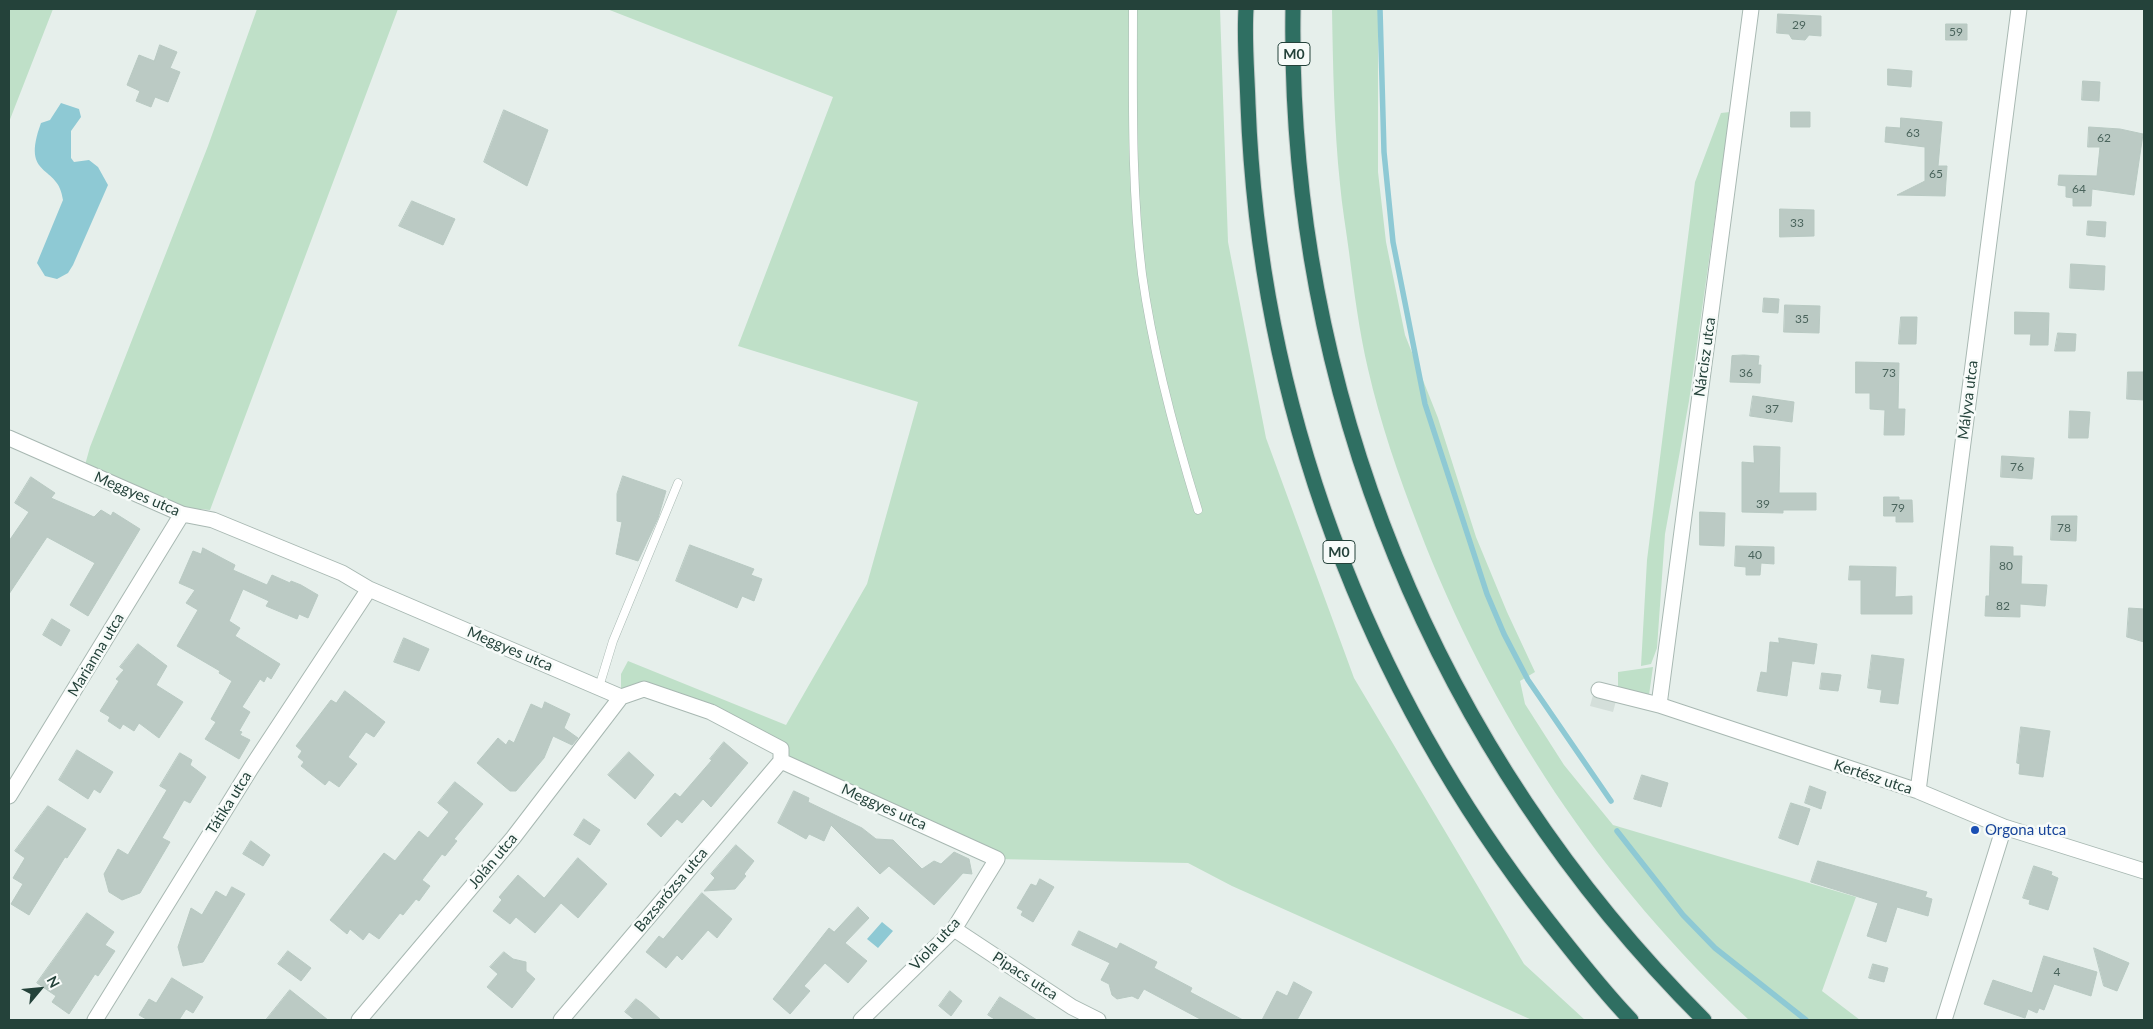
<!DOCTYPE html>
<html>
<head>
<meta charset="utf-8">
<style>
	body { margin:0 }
	#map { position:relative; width:2153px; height:1029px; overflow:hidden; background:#e6efeb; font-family:Lato,sans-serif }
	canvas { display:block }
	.frame { position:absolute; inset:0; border:10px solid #24423a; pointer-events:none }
	.north { position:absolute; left:15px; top:964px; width:50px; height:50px; -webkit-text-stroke:4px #f7fbf9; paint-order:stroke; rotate:62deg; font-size:14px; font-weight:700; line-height:20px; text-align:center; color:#24423a }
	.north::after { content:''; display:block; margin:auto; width:18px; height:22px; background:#24423a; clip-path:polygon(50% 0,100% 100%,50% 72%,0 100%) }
</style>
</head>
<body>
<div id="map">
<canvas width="2153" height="1029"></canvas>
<div class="frame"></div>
<div class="north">N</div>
</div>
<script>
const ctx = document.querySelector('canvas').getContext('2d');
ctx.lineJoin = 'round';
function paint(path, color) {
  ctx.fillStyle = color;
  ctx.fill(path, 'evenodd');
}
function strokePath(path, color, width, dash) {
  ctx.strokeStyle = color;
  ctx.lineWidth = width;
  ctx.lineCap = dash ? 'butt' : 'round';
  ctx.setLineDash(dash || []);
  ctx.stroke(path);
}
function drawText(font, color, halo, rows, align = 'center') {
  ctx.font = font + ' Lato,sans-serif';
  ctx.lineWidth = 5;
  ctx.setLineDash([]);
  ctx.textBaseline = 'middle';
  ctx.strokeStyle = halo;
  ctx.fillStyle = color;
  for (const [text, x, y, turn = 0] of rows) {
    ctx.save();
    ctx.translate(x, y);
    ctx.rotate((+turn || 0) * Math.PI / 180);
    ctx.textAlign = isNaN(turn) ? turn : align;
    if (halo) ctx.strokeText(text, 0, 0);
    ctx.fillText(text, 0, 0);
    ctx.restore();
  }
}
paint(new Path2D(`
	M 1593,695 L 1616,701 L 1613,712 L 1590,706 Z`), '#d4dfda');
paint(new Path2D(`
	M 9,9 L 53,9 L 9,122 Z
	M 257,9 L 398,9 L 210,510 L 186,508 L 85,465 L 90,447 L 208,146 Z
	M 607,9 L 1220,9 L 1228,242 L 1266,438 L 1354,678 L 1524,964 L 1585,1020 L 1532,1020 L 1232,886 L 1188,863 L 997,859 L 781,761 L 781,749 L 644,689 L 621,697 L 621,674 L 628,661 L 786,725 L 867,584 L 918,402 L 738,346 L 833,97 Z
	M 1332,9 L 1378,9 L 1378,172 L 1386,242 L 1405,335 L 1438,418 L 1476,537 L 1507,612 L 1535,672 L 1520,681 L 1525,704 L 1564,765 L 1613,825 L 1856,897 L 1822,991 L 1860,1020 L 1749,1020 C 1601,882 1490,715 1418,526 C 1398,474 1380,422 1368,369 C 1359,330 1354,291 1349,252 C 1346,229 1342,207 1340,184 C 1334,126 1333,67 1332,9 Z
	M 1730,112 L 1689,401 L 1665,534 L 1657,648 L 1651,664 L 1641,666 L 1647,560 L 1695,182 L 1721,113 Z
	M 1653,667 L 1649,695 L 1638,701 L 1618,693 L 1618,672 Z`), '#bfe0c8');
paint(new Path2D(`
	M 61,103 L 79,109 L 81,117 L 71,131 L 71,158 L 74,162 L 89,160 L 98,167 L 108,185 L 73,265 L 68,273 L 57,279 L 45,276 L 37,263 L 63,200 C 59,163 20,180 41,123 L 50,120 Z
	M 882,922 L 893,931 L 878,948 L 867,939 Z`), '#8ec9d4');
strokePath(new Path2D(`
	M 1380,9 L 1384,152 L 1393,242 L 1425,404 L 1487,594 L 1504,634 L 1528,680 L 1611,801
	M 1617,831 L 1683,915 L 1715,948 L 1806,1020`), '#8ec9d4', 5.5);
const building = new Path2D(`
	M 1778,14 L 1821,16 L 1821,36 L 1809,35 L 1805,40 L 1792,39 L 1789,34 L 1777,33 Z
	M 1946,24 L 1967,24 L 1967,40 L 1946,40 Z
	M 160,45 L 177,52 L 170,68 L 180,72 L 168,102 L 155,97 L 151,107 L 136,101 L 140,91 L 127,85 L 139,55 L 154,61 Z
	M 1888,69 L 1912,71 L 1911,87 L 1888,85 Z
	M 2083,81 L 2100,82 L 2099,101 L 2082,100 Z
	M 504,110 L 548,130 L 527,186 L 484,162 Z
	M 1791,112 L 1810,112 L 1810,127 L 1791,127 Z
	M 1901,118 L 1942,122 L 1938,166 L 1947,166 L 1945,196 L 1897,195 L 1925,181 L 1925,147 L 1885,142 L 1886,127 L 1900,128 Z
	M 2089,127 L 2120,129 L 2143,134 L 2134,195 L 2092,189 L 2091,206 L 2073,206 L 2073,198 L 2066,197 L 2066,186 L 2058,185 L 2059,175 L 2097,176 L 2100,147 L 2088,147 Z
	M 412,201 L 455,219 L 443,245 L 399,226 Z
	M 1780,209 L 1814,210 L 1814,236 L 1780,237 Z
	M 2088,221 L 2106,222 L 2105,237 L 2087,235 Z
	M 2071,264 L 2105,266 L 2104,290 L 2070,288 Z
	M 1764,298 L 1779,299 L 1778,313 L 1763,312 Z
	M 1785,305 L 1820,306 L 1819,333 L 1784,332 Z
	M 2015,312 L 2049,313 L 2048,345 L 2030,345 L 2031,334 L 2015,334 Z
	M 1901,317 L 1917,317 L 1916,344 L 1899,344 Z
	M 2058,333 L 2076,334 L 2075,351 L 2055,351 Z
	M 1744,355 L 1759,356 L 1758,365 L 1761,365 L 1760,383 L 1730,382 L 1732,356 Z
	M 1856,362 L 1899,363 L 1898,409 L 1905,409 L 1904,435 L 1884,435 L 1885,410 L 1870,409 L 1870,393 L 1856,393 Z
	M 2128,372 L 2144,372 L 2144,400 L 2127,399 Z
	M 1753,396 L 1794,402 L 1792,422 L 1750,416 Z
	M 2070,411 L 2090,412 L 2088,438 L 2069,438 Z
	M 1754,446 L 1780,447 L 1779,493 L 1816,493 L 1816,510 L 1783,510 L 1783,513 L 1742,512 L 1742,462 L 1754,463 Z
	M 2002,456 L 2034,458 L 2032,479 L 2001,477 Z
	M 623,476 L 666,491 L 658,518 L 638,561 L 616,554 L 622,522 L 617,521 L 617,494 Z
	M 31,477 L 55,493 L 51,498 L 94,517 L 101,510 L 111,516 L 113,512 L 140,529 L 88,616 L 70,605 L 95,563 L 47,537 L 9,594 L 9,541 L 29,512 L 15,503 Z
	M 1884,497 L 1899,497 L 1899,500 L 1912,500 L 1913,522 L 1896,522 L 1896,516 L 1884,516 Z
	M 1700,512 L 1725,513 L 1724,546 L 1700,545 Z
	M 2052,516 L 2077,516 L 2076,541 L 2051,540 Z
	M 690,545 L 754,569 L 751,575 L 762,579 L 754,601 L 742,596 L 737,608 L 676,581 Z
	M 1736,546 L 1774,547 L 1774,564 L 1761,563 L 1760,575 L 1746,575 L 1746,567 L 1735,566 Z
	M 1991,546 L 2013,547 L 2013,556 L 2022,556 L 2021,584 L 2047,585 L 2045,606 L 2020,604 L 2020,617 L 1985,616 L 1986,596 L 1989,596 Z
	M 203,548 L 235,565 L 233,570 L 267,585 L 272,575 L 290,583 L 291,581 L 301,585 L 318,595 L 308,618 L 299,614 L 297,619 L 266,606 L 269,601 L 243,589 L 229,621 L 240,628 L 235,636 L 280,664 L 271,679 L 267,676 L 264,682 L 260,679 L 242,707 L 250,712 L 239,731 L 242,732 L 240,735 L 250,740 L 239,759 L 205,739 L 216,722 L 211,719 L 232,681 L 219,673 L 220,671 L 177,646 L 198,610 L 186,603 L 195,590 L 179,583 L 193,551 L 201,554 Z
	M 1850,566 L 1896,567 L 1895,597 L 1912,596 L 1912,614 L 1861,614 L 1861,580 L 1849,580 Z
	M 2129,608 L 2144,609 L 2144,642 L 2127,637 Z
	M 52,619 L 70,630 L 61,646 L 43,635 Z
	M 404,638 L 429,649 L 419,671 L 394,662 Z
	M 1779,638 L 1817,644 L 1814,664 L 1792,661 L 1787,696 L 1757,691 L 1761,672 L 1767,673 L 1770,642 L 1779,643 Z
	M 138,644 L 167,666 L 156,685 L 183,702 L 159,738 L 139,723 L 134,731 L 123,724 L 120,729 L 108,721 L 110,717 L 100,711 L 119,681 L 116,679 L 124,670 L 120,667 Z
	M 1872,655 L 1904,659 L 1898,704 L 1880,702 L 1882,690 L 1868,688 Z
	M 1822,673 L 1841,675 L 1838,691 L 1820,689 Z
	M 345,691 L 385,722 L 374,737 L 366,732 L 348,757 L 357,764 L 339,787 L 329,780 L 325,785 L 301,766 L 304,762 L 298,757 L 302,751 L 296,746 L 331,700 L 336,703 Z
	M 545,702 L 570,714 L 564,728 L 578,738 L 572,745 L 553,736 L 544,758 L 516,791 L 510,791 L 477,763 L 498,738 L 506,745 L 509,740 L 514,743 L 531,704 L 542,709 Z
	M 2021,727 L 2050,731 L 2043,777 L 2019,774 L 2020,764 L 2017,763 Z
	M 724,742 L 748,763 L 711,807 L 703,799 L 682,823 L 677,819 L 661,837 L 647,824 L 675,793 L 680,797 L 712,760 L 710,759 Z
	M 77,750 L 113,772 L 100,793 L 94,789 L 88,799 L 59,780 Z
	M 629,752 L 654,775 L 635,799 L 608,775 Z
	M 180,753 L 192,760 L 190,765 L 206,777 L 190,803 L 184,800 L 162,838 L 170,842 L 140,893 L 122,900 L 109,892 L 104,874 L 118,849 L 128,855 L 167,790 L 160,786 Z
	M 1642,775 L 1668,783 L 1661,807 L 1634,799 Z
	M 455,782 L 483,804 L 454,839 L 457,841 L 445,856 L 442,854 L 422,880 L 430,886 L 419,901 L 416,899 L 403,915 L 400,913 L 379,939 L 369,932 L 363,940 L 350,929 L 347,934 L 330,920 L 384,853 L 395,861 L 419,831 L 428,838 L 449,812 L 438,803 Z
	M 1810,786 L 1826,792 L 1821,809 L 1805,803 Z
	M 794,791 L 809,798 L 808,802 L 862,828 L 876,839 L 893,840 L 922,869 L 934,861 L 941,864 L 954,852 L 969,859 L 972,874 L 963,873 L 934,905 L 889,866 L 880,874 L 831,825 L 824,841 L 809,834 L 806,839 L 778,823 Z
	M 1791,803 L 1810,809 L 1798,845 L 1779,838 Z
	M 48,806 L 86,829 L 67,858 L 65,857 L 29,915 L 11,904 L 23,884 L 13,878 L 25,858 L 15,851 Z
	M 584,819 L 600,830 L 590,845 L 574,835 Z
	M 251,841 L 270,855 L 263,866 L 243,854 Z
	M 736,845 L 754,861 L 744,874 L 746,876 L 735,889 L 704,891 L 715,878 L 711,874 Z
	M 578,858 L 607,884 L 578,918 L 561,903 L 535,933 L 516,917 L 510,924 L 493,911 L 502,900 L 499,897 L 518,875 L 544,898 Z
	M 1818,861 L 1927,892 L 1925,897 L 1932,899 L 1928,916 L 1897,907 L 1886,942 L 1867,936 L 1878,903 L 1811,882 Z
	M 2034,866 L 2052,872 L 2051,875 L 2058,878 L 2048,910 L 2029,904 L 2030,900 L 2023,898 Z
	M 1040,879 L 1054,887 L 1033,922 L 1021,915 L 1023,911 L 1017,908 L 1031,884 L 1036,886 Z
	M 232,887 L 245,894 L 203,962 L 183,966 L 178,947 L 191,908 L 202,915 L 216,891 L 226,897 Z
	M 702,893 L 732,919 L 717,938 L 708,930 L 682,960 L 677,955 L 666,968 L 646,952 L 659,936 L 663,939 Z
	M 858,907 L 869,918 L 845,943 L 867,961 L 848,983 L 825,963 L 804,986 L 810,991 L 790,1014 L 773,999 L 829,928 L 834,932 Z
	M 87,913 L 114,932 L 105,945 L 115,951 L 98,976 L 95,974 L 69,1014 L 52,1002 L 56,996 L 37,983 Z
	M 1079,931 L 1117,949 L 1120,943 L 1157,962 L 1154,968 L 1192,988 L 1190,992 L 1243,1020 L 1202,1020 L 1144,989 L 1138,999 L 1132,996 L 1117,999 L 1112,995 L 1109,984 L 1101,980 L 1110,963 L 1072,945 Z
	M 2094,948 L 2129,963 L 2117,991 L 2104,986 Z
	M 288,951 L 311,968 L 301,981 L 278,964 Z
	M 504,952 L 513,959 L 526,962 L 526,971 L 535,979 L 512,1008 L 487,987 L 498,974 L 490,967 Z
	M 2044,956 L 2097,972 L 2091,996 L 2054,984 L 2044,1010 L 2039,1008 L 2037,1013 L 2028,1009 L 2025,1018 L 1984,1004 L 1993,980 L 2032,993 Z
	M 1873,964 L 1888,968 L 1884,982 L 1869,978 Z
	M 172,978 L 203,997 L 193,1013 L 186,1009 L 179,1020 L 148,1020 L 139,1015 L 149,999 L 156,1003 Z
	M 1294,982 L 1312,992 L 1297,1020 L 1262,1020 L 1277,991 L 1287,996 Z
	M 290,990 L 328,1020 L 266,1020 Z
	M 950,991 L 962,1001 L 951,1016 L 939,1006 Z
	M 1000,997 L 1037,1020 L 996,1020 L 988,1015 Z
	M 636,999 L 642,1003 L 661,1020 L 635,1020 L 625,1012 Z`);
paint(building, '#bbcac4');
strokePath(building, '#b8c9c2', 1);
const lane = new Path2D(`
	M 1133,9 C 1133,97 1131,186 1142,274 C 1153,354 1174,432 1198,510
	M 599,687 L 613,641 L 678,483`);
const street = new Path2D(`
	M 9,438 L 182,514 L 213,520 L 342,573 L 369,589 L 621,697 L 644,689 L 711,712 L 781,749 L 781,761 L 997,859 L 954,929 L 861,1020
	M 1599,690 L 1659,705 L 1918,791 L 2004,827 L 2144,871
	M 1659,705 L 1751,9
	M 1918,791 L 2019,9
	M 9,796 L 182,514
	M 954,929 L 1072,1007 L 1098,1020
	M 95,1020 L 251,768 L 369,589
	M 359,1020 L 513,838 L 621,697
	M 561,1020 L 781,761
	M 1944,1020 L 2004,827`);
const highway = new Path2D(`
	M 1246,9 C 1244,40 1247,72 1248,104 C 1259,403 1364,686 1549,922 C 1575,955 1602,990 1631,1020
	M 1293,9 C 1287,389 1435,752 1704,1020`);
strokePath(lane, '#a8b8b2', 9);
strokePath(street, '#a8b8b2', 17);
strokePath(highway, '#c2cac8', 17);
strokePath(lane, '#fff', 8);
strokePath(street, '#fff', 15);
strokePath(highway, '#2f6f62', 15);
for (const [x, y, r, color] of [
	[1975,830,5,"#1a4fb4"]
]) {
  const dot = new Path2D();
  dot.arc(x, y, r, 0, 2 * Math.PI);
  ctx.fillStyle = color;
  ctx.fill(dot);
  strokePath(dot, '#f7fbf9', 2);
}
drawText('12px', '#4a645c', null, [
	["29",1799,25],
	["59",1956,32],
	["63",1913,133],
	["62",2104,138],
	["65",1936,174],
	["64",2079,189],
	["33",1797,223],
	["35",1802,319],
	["36",1746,373],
	["73",1889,373],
	["37",1772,409],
	["76",2017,467],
	["39",1763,504],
	["79",1898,508],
	["78",2064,528],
	["40",1755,555],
	["80",2006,566],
	["82",2003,606],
	["4",2057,972]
]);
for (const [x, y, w] of [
	[1294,54,32],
	[1339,552,32]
]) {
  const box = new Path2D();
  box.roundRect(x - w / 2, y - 11.5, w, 23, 4);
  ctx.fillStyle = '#f7fbf9';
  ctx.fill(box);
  strokePath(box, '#24423a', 1);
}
drawText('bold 14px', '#24423a', null, [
	["M0",1294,54],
	["M0",1339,552]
]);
drawText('15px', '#24423a', '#f7fbf9', [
	["Nárcisz utca",1705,357,-82],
	["Mályva utca",1968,400,-83],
	["Meggyes utca",137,494,23],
	["Meggyes utca",510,649,23],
	["Marianna utca",96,655,-59],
	["Kertész utca",1873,777,18],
	["Tátika utca",229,803,-58],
	["Meggyes utca",884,807,24],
	["Jolán utca",493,861,-50],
	["Bazsarózsa utca",671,890,-50],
	["Viola utca",935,944,-47],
	["Pipacs utca",1025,976,33]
]);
drawText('15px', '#164399', '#f7fbf9', [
	["Orgona utca",1985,830]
], 'left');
</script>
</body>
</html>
